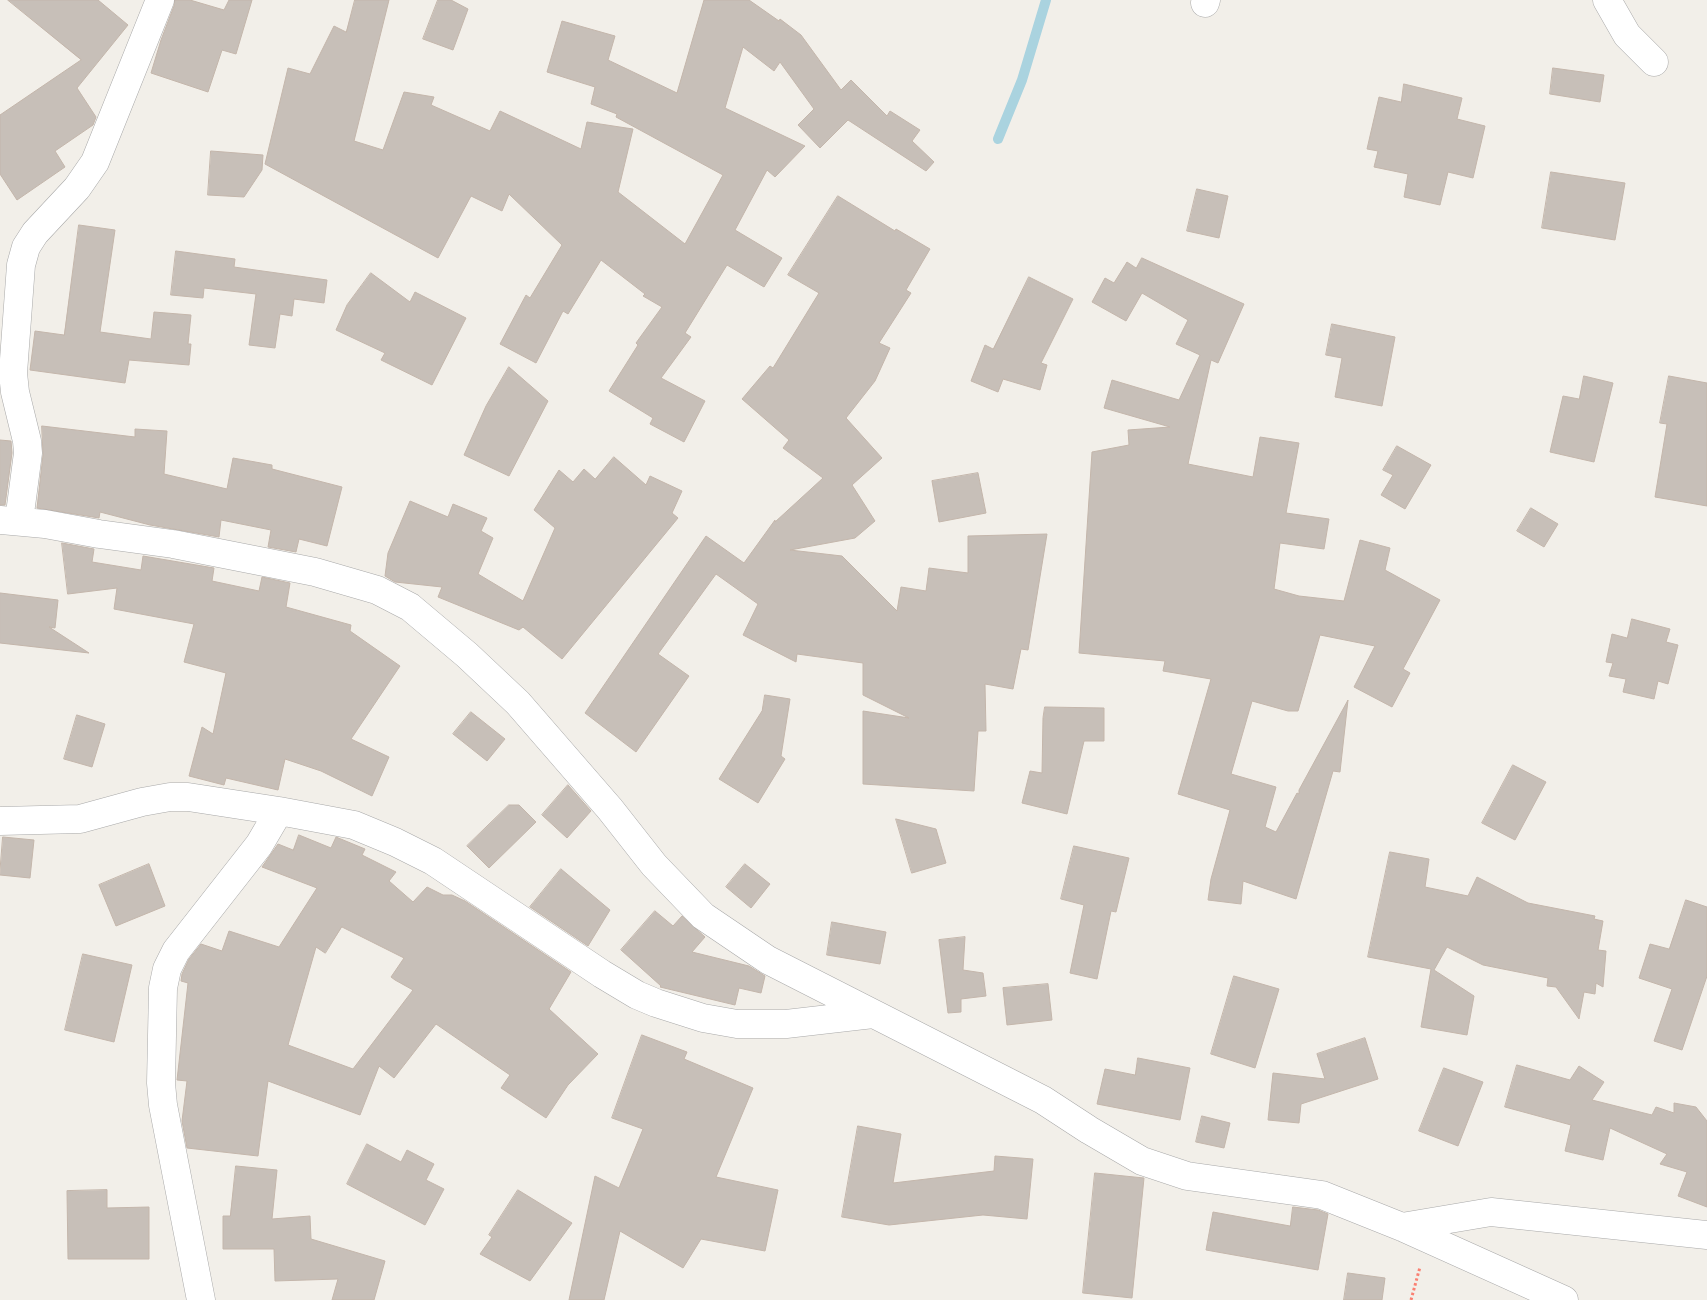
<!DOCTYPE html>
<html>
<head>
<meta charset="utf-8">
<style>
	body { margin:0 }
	canvas { display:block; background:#f2efe9 }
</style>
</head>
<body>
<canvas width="1707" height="1300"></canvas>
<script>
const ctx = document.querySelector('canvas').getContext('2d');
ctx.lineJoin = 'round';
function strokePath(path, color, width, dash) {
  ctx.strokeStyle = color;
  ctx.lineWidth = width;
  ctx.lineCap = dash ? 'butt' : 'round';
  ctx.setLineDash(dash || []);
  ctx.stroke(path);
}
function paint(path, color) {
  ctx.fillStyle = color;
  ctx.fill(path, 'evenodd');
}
strokePath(new Path2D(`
	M 998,139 L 1022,80 L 1046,0`), '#aad3df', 10);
const building = new Path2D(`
	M 8,0 L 98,0 L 128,25 L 77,88 L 96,117 L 93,125 L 55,151 L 65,167 L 17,200 L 0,174 L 0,115 L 81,60 Z
	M 175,0 L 190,0 L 224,10 L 229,0 L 252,0 L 236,54 L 222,50 L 208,92 L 151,73 L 161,40 L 174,6 Z
	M 355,0 L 389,0 L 354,141 L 383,150 L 404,92 L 434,97 L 431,105 L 490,131 L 500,111 L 581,149 L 587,122 L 633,129 L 618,192 L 685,244 L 723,175 L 616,117 L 617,114 L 591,104 L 595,87 L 547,72 L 562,21 L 615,36 L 608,60 L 677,93 L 704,0 L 749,0 L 779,21 L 780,19 L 801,35 L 841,90 L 851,80 L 887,116 L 890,111 L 920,130 L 912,141 L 934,162 L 926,171 L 848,120 L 820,148 L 798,125 L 814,109 L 780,62 L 774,71 L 743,47 L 725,108 L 805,146 L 775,177 L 767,170 L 735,230 L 782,258 L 764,287 L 727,265 L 685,333 L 691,337 L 661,378 L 705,401 L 684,442 L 650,424 L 653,418 L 609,391 L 638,345 L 636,343 L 662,307 L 643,296 L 645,294 L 601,260 L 568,314 L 563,311 L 536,363 L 500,344 L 526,295 L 530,298 L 562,245 L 509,194 L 502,211 L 471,196 L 438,258 L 265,164 L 288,68 L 310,74 L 334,26 L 346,32 Z
	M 438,0 L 451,0 L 468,9 L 453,50 L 423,39 Z
	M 1553,68 L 1604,75 L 1600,102 L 1550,94 Z
	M 1404,84 L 1462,98 L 1457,119 L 1485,126 L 1473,178 L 1448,172 L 1440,205 L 1404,197 L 1408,174 L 1374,167 L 1378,151 L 1367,149 L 1379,97 L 1401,102 Z
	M 211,151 L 263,155 L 262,170 L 244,197 L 208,195 Z
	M 1551,172 L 1625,183 L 1615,240 L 1542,228 Z
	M 1197,189 L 1228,196 L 1219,238 L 1187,231 Z
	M 838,196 L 895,231 L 896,229 L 930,249 L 906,290 L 911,293 L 879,343 L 890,348 L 875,381 L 846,418 L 882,458 L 852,485 L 875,521 L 855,538 L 790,550 L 842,556 L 897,611 L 901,587 L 926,591 L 929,568 L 968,573 L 968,536 L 1047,534 L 1028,650 L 1021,649 L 1013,689 L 985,684 L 986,731 L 978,731 L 974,791 L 863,784 L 863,711 L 909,718 L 863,695 L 863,663 L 797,654 L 796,662 L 743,635 L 758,604 L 716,574 L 658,654 L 689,676 L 636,752 L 585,713 L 706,536 L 744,563 L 775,520 L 775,522 L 823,478 L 783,448 L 789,440 L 742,399 L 770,366 L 773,368 L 819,293 L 788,275 Z
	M 79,225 L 115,230 L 100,332 L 151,339 L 154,312 L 191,315 L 188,344 L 191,344 L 189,365 L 129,360 L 125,383 L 30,370 L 35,331 L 64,335 Z
	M 176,251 L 235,259 L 234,267 L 327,280 L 324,303 L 294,299 L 292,316 L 280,314 L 275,348 L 249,345 L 256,294 L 204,288 L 203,298 L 171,295 Z
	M 1142,258 L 1244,304 L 1218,363 L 1211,360 L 1188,464 L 1253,477 L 1260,437 L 1299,443 L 1286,513 L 1329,519 L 1324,549 L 1280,543 L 1274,589 L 1299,596 L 1344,601 L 1360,540 L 1390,548 L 1385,570 L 1440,600 L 1403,669 L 1410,673 L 1392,707 L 1354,687 L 1375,646 L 1320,635 L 1298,711 L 1288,711 L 1252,701 L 1231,774 L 1276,787 L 1265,827 L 1276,832 L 1297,793 L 1299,794 L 1299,790 L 1348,700 L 1340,772 L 1333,771 L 1296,899 L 1243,881 L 1241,904 L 1208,900 L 1211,879 L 1230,810 L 1178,794 L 1211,679 L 1163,671 L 1165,661 L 1079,653 L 1092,452 L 1129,445 L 1128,430 L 1170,427 L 1104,408 L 1112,380 L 1179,400 L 1200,355 L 1176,344 L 1188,320 L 1142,293 L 1126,321 L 1092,302 L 1105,278 L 1114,283 L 1127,262 L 1136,268 Z
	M 371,273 L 410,302 L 415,292 L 466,318 L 432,385 L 381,360 L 385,353 L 336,330 L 347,305 Z
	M 1029,277 L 1073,299 L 1041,363 L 1047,365 L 1040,390 L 1003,379 L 998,392 L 971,381 L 985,345 L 993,349 Z
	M 1332,324 L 1395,337 L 1382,406 L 1335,397 L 1342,358 L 1326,355 Z
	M 509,367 L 548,401 L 509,476 L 464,455 L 486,406 Z
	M 1584,376 L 1613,383 L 1594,462 L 1550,452 L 1563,396 L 1579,399 Z
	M 1669,376 L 1707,383 L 1707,506 L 1655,497 L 1667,424 L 1660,423 Z
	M 42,426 L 135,437 L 135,429 L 167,431 L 164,474 L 227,489 L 233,458 L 272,465 L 272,469 L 342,487 L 327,546 L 299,539 L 296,552 L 268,547 L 271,530 L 221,520 L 219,537 L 150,525 L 100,512 L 99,518 L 37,508 L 43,455 Z
	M 0,440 L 11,441 L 12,453 L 5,505 L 0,505 Z
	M 1397,446 L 1431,465 L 1405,509 L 1381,495 L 1393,475 L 1383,470 Z
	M 614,457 L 646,485 L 650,476 L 682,491 L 672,513 L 678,518 L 562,659 L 523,627 L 519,630 L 438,597 L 442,587 L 395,582 L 385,576 L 388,553 L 410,501 L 448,517 L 453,504 L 487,518 L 481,531 L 493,538 L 478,574 L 523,601 L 555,528 L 534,510 L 559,470 L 573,482 L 584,469 L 595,479 Z
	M 978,473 L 986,513 L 939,522 L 932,481 Z
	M 1531,508 L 1558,524 L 1544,547 L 1517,531 Z
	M 62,543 L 94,549 L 92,562 L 141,570 L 143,556 L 214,568 L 212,581 L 259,591 L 262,577 L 290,583 L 286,607 L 351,625 L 350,631 L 400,666 L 351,739 L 389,757 L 372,796 L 321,771 L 285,759 L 278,790 L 226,778 L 224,785 L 189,776 L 202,727 L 213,734 L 226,673 L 184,662 L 194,624 L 114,609 L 117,588 L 68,594 Z
	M 0,593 L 58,600 L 55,628 L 49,627 L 89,653 L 0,643 Z
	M 1632,619 L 1670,629 L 1666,642 L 1678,645 L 1668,684 L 1658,681 L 1654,699 L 1623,692 L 1626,679 L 1609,676 L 1613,663 L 1606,662 L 1612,634 L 1627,638 Z
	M 765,695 L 790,699 L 781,756 L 785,759 L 758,803 L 719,779 L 762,711 Z
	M 1045,707 L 1104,708 L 1104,741 L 1084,741 L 1067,814 L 1022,803 L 1030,771 L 1042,773 L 1043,718 Z
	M 471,712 L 505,739 L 487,761 L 453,734 Z
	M 77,715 L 105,724 L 92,767 L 64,759 Z
	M 1513,765 L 1546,782 L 1515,840 L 1482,823 Z
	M 568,785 L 591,811 L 567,838 L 542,815 Z
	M 509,805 L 519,805 L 536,822 L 489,868 L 467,846 Z
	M 896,819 L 936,829 L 946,863 L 912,873 Z
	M 299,835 L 331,848 L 336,837 L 365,849 L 362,855 L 396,872 L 389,881 L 413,902 L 427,887 L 443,895 L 452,895 L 465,901 L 571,972 L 549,1009 L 598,1054 L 568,1085 L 546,1118 L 501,1088 L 510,1075 L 436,1024 L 394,1078 L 379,1066 L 360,1115 L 268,1081 L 258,1156 L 187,1148 L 182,1121 L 187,1081 L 177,1080 L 188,983 L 181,981 L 182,974 L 189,959 L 201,944 L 222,951 L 229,931 L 279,947 L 317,888 L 262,867 L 278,844 L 293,850 ZM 342,927 L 404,958 L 391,977 L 395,980 L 413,990 L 353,1069 L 288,1045 L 316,947 L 325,953 Z
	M 3,837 L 34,840 L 30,878 L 0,875 Z
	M 1074,846 L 1129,858 L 1116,912 L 1111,911 L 1097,979 L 1070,973 L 1084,905 L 1061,899 Z
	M 1390,852 L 1429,859 L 1425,887 L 1468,896 L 1477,877 L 1528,903 L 1595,916 L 1594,919 L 1603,921 L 1598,950 L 1606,951 L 1603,987 L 1596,983 L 1595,994 L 1584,992 L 1579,1019 L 1556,987 L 1547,986 L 1548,978 L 1483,965 L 1447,947 L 1434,970 L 1474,996 L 1467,1035 L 1421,1027 L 1431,969 L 1368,957 Z
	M 149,864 L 165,906 L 116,926 L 99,885 Z
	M 745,864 L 770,884 L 751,908 L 726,887 Z
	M 561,869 L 610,910 L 588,946 L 530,907 Z
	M 1686,900 L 1707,907 L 1707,976 L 1682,1050 L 1654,1041 L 1672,989 L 1639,978 L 1650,944 L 1669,949 Z
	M 655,911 L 673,926 L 682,916 L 705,937 L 692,952 L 749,966 L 765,976 L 761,993 L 739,988 L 735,1005 L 660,987 L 661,986 L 621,950 Z
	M 832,922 L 886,932 L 880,964 L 827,955 Z
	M 965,937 L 963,970 L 983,973 L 986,996 L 961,999 L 961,1012 L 948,1013 L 939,940 Z
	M 83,954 L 132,965 L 114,1042 L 65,1030 Z
	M 1234,976 L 1279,989 L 1255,1068 L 1211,1054 Z
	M 1048,984 L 1052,1020 L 1007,1025 L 1003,988 Z
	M 642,1035 L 687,1052 L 684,1059 L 753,1088 L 716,1177 L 778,1190 L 765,1251 L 701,1239 L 683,1268 L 620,1231 L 604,1300 L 569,1300 L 595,1176 L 619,1188 L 643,1129 L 612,1118 Z
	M 1365,1038 L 1378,1079 L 1301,1104 L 1299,1123 L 1268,1120 L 1273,1073 L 1325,1079 L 1317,1054 Z
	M 1138,1058 L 1190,1068 L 1180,1120 L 1097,1104 L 1105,1069 L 1135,1075 Z
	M 1517,1065 L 1570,1080 L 1579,1066 L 1604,1082 L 1592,1100 L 1652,1115 L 1656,1107 L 1674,1113 L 1674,1103 L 1696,1107 L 1707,1121 L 1707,1207 L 1678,1196 L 1687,1172 L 1660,1164 L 1667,1154 L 1610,1128 L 1603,1160 L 1565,1151 L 1571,1125 L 1505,1107 Z
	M 1444,1068 L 1483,1082 L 1458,1146 L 1419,1131 Z
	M 1202,1116 L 1230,1123 L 1224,1148 L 1196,1142 Z
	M 858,1126 L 901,1134 L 893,1183 L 994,1171 L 995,1156 L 1033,1159 L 1027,1219 L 983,1215 L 889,1225 L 842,1217 Z
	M 367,1144 L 401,1162 L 407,1150 L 434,1164 L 426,1180 L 444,1189 L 425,1225 L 347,1184 Z
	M 236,1166 L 277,1170 L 272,1219 L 310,1216 L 311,1239 L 385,1261 L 374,1300 L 332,1300 L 338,1279 L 275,1281 L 274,1249 L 223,1249 L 223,1216 L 230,1216 Z
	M 1095,1173 L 1144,1178 L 1132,1298 L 1083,1293 Z
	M 107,1190 L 107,1208 L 149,1207 L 149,1259 L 68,1259 L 67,1191 Z
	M 518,1190 L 572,1223 L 530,1281 L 480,1254 L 492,1237 L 489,1235 Z
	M 1293,1207 L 1318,1210 L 1328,1214 L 1318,1270 L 1206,1250 L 1213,1212 L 1290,1226 Z
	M 1348,1273 L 1385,1278 L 1382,1300 L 1344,1300 Z`);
paint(building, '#c7bfb8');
strokePath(building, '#c4b6ab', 1);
const minor = new Path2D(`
	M 1607,0 L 1627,35 L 1654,62
	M 1205,3 L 1206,0
	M 0,520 L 45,524 L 99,534 L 173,544 L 315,572 L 377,590 L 410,607 L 467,655 L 518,703 L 610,809 L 654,865 L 703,916 L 768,960 L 1043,1100 L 1089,1130 L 1142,1161 L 1187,1176 L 1322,1195 L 1402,1227 L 1564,1300
	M 19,521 L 28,453 L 27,441 L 15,392 L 13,373 L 21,265 L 26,247 L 35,233 L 77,188 L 95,162 L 160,0
	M 0,821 L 80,819 L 142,802 L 170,797 L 188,797 L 279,811 L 354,825 L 395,842 L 433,861 L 602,974 L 637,995 L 656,1003 L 703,1018 L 737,1024 L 786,1024 L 873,1014
	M 1402,1227 L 1491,1212 L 1707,1235
	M 201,1300 L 163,1105 L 161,1083 L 163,988 L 167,969 L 176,951 L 259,845 L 279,811`);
strokePath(minor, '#a9a9a9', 29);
strokePath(new Path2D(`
	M 1411,1300 L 1420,1267`), '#fa8072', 3, [2.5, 2.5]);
strokePath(minor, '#fff', 28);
</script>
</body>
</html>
